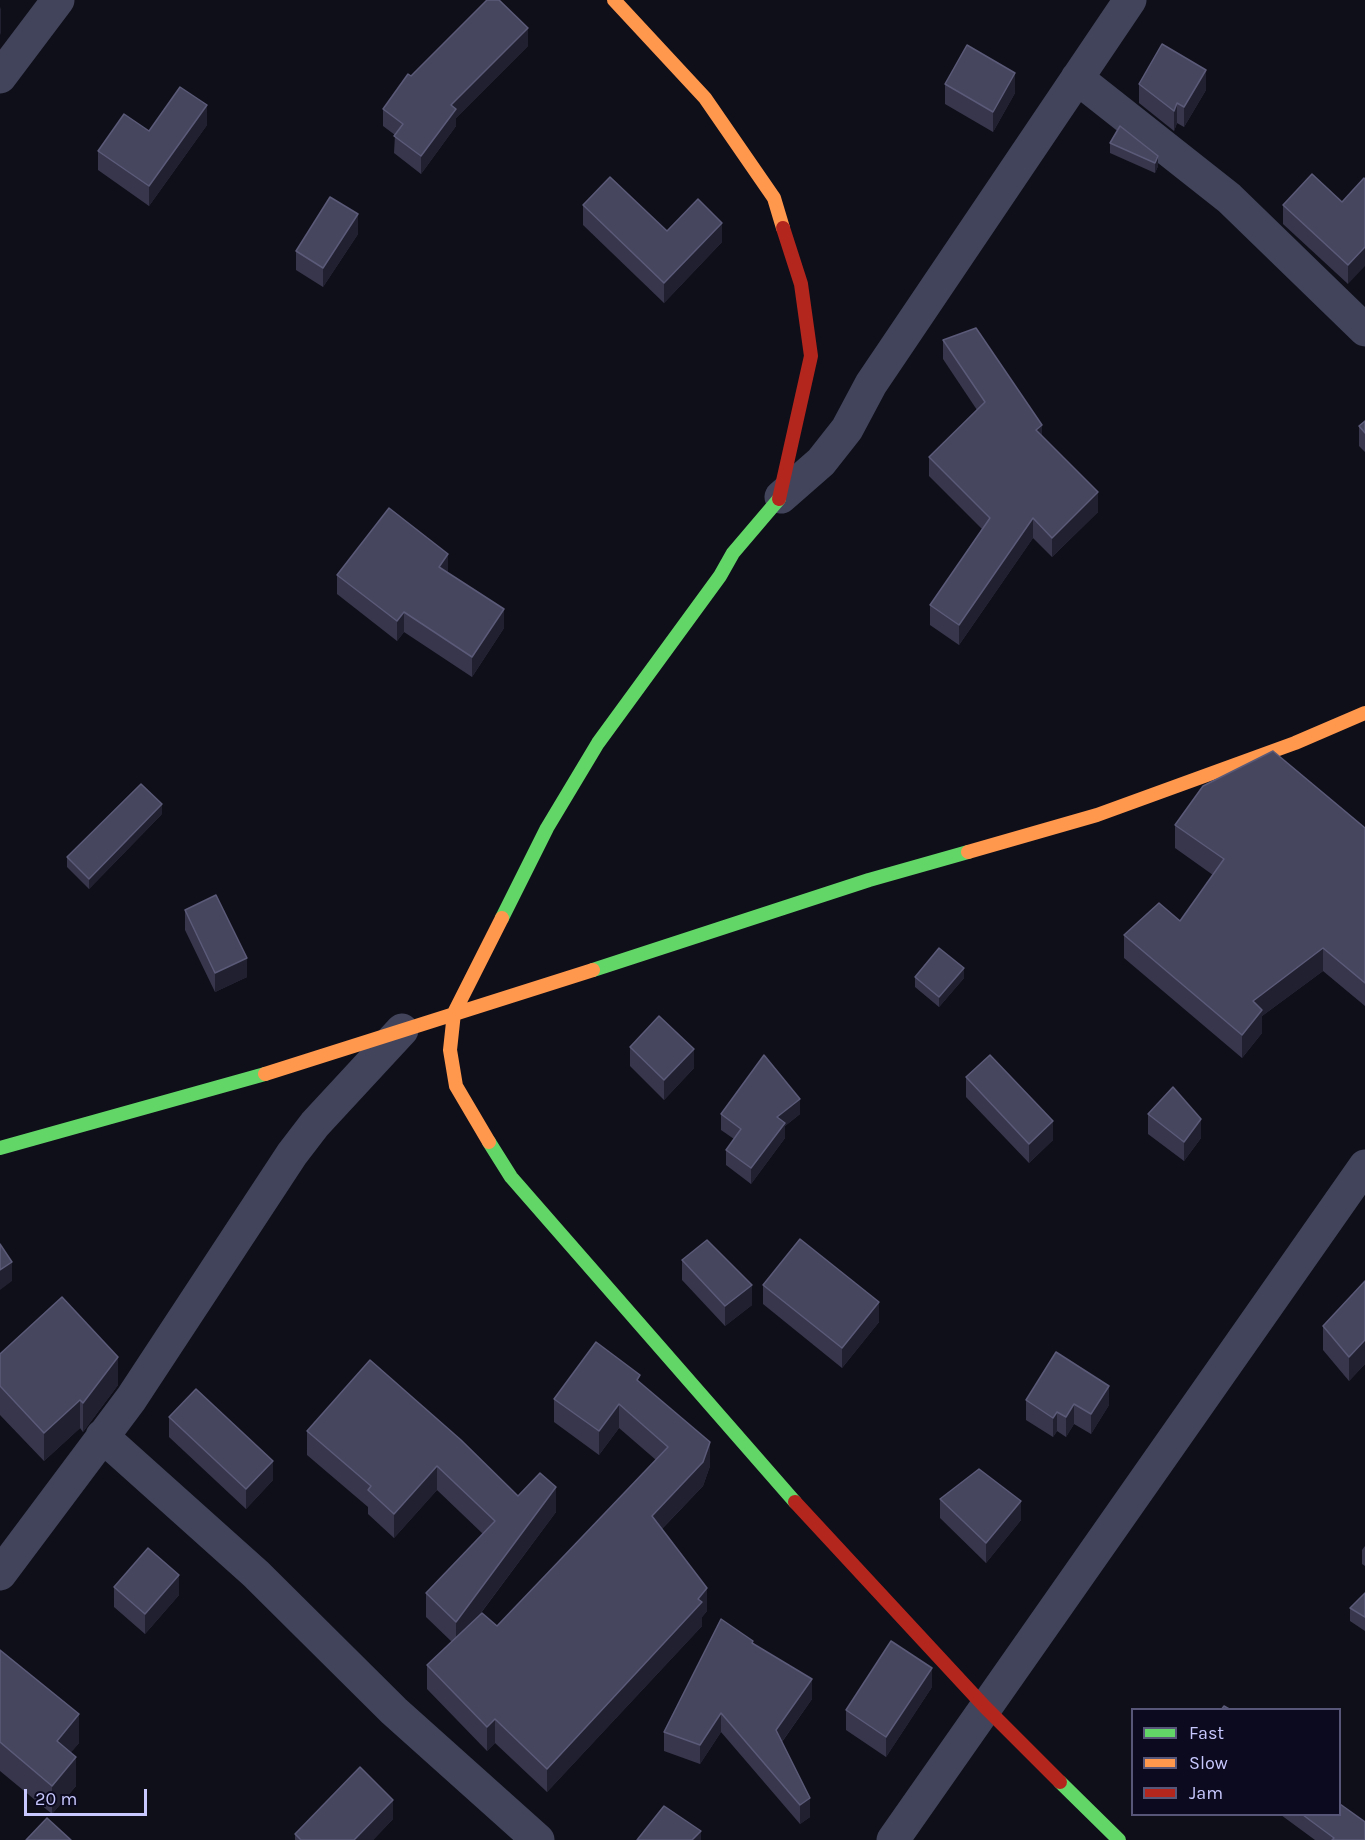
<!DOCTYPE html>
<html>
<head>
<meta charset="utf-8">
<style>
	body { margin:0 }
	#map { position:relative; width:1365px; height:1840px; overflow:hidden; background:#0f0f1a; font-family:Karla,sans-serif }
	canvas { display:block }
	.legend { position:absolute; left:1131px; top:1708px; width:210px; height:108px; box-sizing:border-box; background:#0b0a1f; border:2px solid #575679; margin:0; padding:8px 10px; list-style:none; font-size:18px; color:#c8c8ff }
	.legend li { display:flex; align-items:center; gap:12px; height:30px }
	.legend b { width:30px; border:2px solid #575679 }
	.scale { position:absolute; left:24px; top:1789px; width:123px; height:27px; box-sizing:border-box; border:3px solid #c8c8ff; border-top:0; padding-left:8px; font-size:18px; line-height:21px; white-space:nowrap; color:#c8c8ff; -webkit-text-stroke:4px #0b0a1f; paint-order:stroke }
</style>
</head>
<body>
<div id="map">
<canvas width="1365" height="1840"></canvas>
<ul class="legend">
<li><b style="height:8px;background:#63d668"></b>Fast</li>
<li><b style="height:8px;background:#ff974d"></b>Slow</li>
<li><b style="height:8px;background:#b3261e"></b>Jam</li>
</ul>
<div class="scale">20 m</div>
</div>
<script>
const ctx = document.querySelector('canvas').getContext('2d');
ctx.lineJoin = 'round';
function strokePath(path, color, width, dash) {
  ctx.strokeStyle = color;
  ctx.lineWidth = width;
  ctx.lineCap = dash ? 'butt' : 'round';
  ctx.setLineDash(dash || []);
  ctx.stroke(path);
}
function paint(path, color) {
  ctx.fillStyle = color;
  ctx.fill(path, 'evenodd');
}
strokePath(new Path2D(`
	M 0,77 L 58,0
	M 1077,78 L 1229,198 L 1365,330
	M 781,497 L 821,462 L 847,429 L 871,384 L 1130,0
	M 102,1436 L 256,1574 L 394,1711 L 538,1840
	M 0,1574 L 131,1399 L 292,1154 L 315,1124 L 402,1030
	M 893,1840 L 1365,1166`), '#42445b', 33);
strokePath(new Path2D(`
	M 502,918 L 547,828 L 598,743 L 720,576 L 733,553 L 779,499
	M 593,970 L 869,880 L 968,852
	M 489,1142 L 511,1177 L 795,1502
	M 0,1148 L 265,1074
	M 1060,1782 L 1119,1840`), '#63d668', 14);
strokePath(new Path2D(`
	M 614,0 L 705,98 L 774,198 L 783,228
	M 968,852 L 1097,815 L 1295,743 L 1365,713
	M 265,1074 L 593,970
	M 489,1142 L 456,1086 L 450,1050 L 454,1013 L 502,918`), '#ff974d', 14);
strokePath(new Path2D(`
	M 779,499 L 811,356 L 801,284 L 783,228
	M 795,1502 L 985,1707 L 1060,1782`), '#b3261e', 14);
paint(new Path2D(`
	M 528,46 L 456,118 L 456,126 L 421,174 L 394,153 L 395,135 L 383,126 L 383,109 L 411,76 Z
	M 945,84 L 1015,93 L 993,132 L 945,104 Z
	M 1139,84 L 1206,90 L 1184,127 L 1177,123 L 1174,131 L 1139,103 Z
	M 207,125 L 149,206 L 98,170 L 98,151 Z
	M 1120,126 L 1158,166 L 1155,173 L 1110,153 L 1110,143 Z
	M 1364,178 L 1348,284 L 1283,224 L 1283,205 L 1342,202 Z
	M 583,205 L 667,231 L 722,242 L 664,303 L 583,225 Z
	M 358,234 L 323,287 L 296,270 L 296,251 Z
	M 943,340 L 1042,436 L 1098,512 L 1052,557 L 1033,538 L 959,645 L 930,625 L 930,605 L 982,529 L 929,476 L 929,457 L 977,410 L 943,359 Z
	M 1365,421 L 1365,452 L 1359,446 L 1359,426 Z
	M 448,573 L 504,628 L 472,677 L 404,632 L 397,641 L 337,594 L 337,575 Z
	M 162,814 L 89,889 L 67,867 L 67,857 Z
	M 1175,825 L 1365,828 L 1365,1006 L 1323,971 L 1262,1016 L 1262,1033 L 1242,1058 L 1124,958 L 1124,935 L 1180,921 L 1213,875 L 1175,848 Z
	M 185,910 L 247,977 L 215,992 L 185,930 Z
	M 915,977 L 964,978 L 939,1007 L 915,987 Z
	M 630,1047 L 694,1068 L 664,1100 L 630,1066 Z
	M 966,1077 L 1053,1140 L 1029,1163 L 966,1097 Z
	M 721,1114 L 800,1114 L 785,1126 L 785,1138 L 751,1184 L 726,1165 L 726,1150 L 734,1139 L 721,1130 Z
	M 1148,1114 L 1201,1138 L 1184,1161 L 1148,1134 Z
	M 682,1260 L 752,1305 L 725,1326 L 682,1280 Z
	M 1365,1281 L 1365,1364 L 1349,1381 L 1323,1350 L 1323,1326 Z
	M 763,1285 L 879,1322 L 842,1368 L 763,1304 Z
	M 0,1354 L 118,1385 L 83,1432 L 80,1428 L 44,1461 L 0,1415 Z
	M 370,1360 L 518,1496 L 556,1512 L 478,1617 L 497,1626 L 656,1460 L 619,1428 L 599,1455 L 554,1422 L 554,1399 L 640,1383 L 710,1466 L 703,1486 L 662,1529 L 707,1611 L 702,1617 L 702,1626 L 547,1792 L 495,1743 L 487,1751 L 427,1689 L 427,1665 L 452,1642 L 426,1617 L 426,1593 L 483,1534 L 437,1490 L 394,1538 L 368,1514 L 368,1507 L 307,1455 L 307,1431 Z
	M 1026,1400 L 1109,1405 L 1091,1434 L 1074,1424 L 1066,1437 L 1057,1431 L 1053,1437 L 1026,1420 Z
	M 169,1417 L 273,1480 L 246,1509 L 169,1437 Z
	M 940,1499 L 1021,1520 L 986,1563 L 940,1518 Z
	M 1365,1546 L 1365,1566 L 1362,1564 L 1362,1550 Z
	M 114,1587 L 179,1595 L 145,1634 L 114,1607 Z
	M 1365,1593 L 1365,1631 L 1350,1621 L 1350,1608 Z
	M 753,1643 L 812,1699 L 782,1742 L 810,1817 L 800,1824 L 721,1732 L 700,1764 L 664,1751 L 664,1732 Z
	M 0,1650 L 79,1743 L 70,1753 L 76,1786 L 52,1814 L 0,1771 Z
	M 932,1687 L 886,1757 L 846,1730 L 846,1710 Z
	M 1281,1815 L 1340,1815 L 1365,1840 L 1315,1840 Z
	M 393,1819 L 373,1840 L 295,1840 L 295,1834 Z`), '#37364c');
paint(new Path2D(`
	M 1,7 L 1,33 L 0,35 L 0,9 Z
	M 528,28 L 528,46 L 456,118 L 456,126 L 421,174 L 421,156 L 451,105 Z
	M 1206,70 L 1206,90 L 1184,127 L 1184,107 Z
	M 1015,73 L 1015,93 L 993,132 L 993,112 Z
	M 1177,103 L 1177,123 L 1174,131 L 1174,111 Z
	M 207,105 L 207,125 L 149,206 L 149,186 Z
	M 1158,156 L 1158,166 L 1155,173 L 1155,163 Z
	M 358,214 L 358,234 L 323,287 L 323,268 Z
	M 722,223 L 722,242 L 664,303 L 664,283 Z
	M 1365,247 L 1365,266 L 1348,284 L 1348,265 Z
	M 1042,425 L 1042,444 L 1036,430 Z
	M 1098,492 L 1098,512 L 1052,557 L 1052,538 Z
	M 1033,518 L 1033,538 L 959,645 L 959,625 Z
	M 448,554 L 448,574 L 439,567 Z
	M 504,609 L 504,628 L 472,677 L 472,657 Z
	M 404,612 L 404,632 L 397,641 L 397,621 Z
	M 162,804 L 162,814 L 89,889 L 89,879 Z
	M 1323,948 L 1323,971 L 1262,1016 L 1262,1033 L 1242,1058 L 1242,1035 L 1253,1001 Z
	M 247,958 L 247,977 L 215,992 L 215,973 Z
	M 964,968 L 964,978 L 939,1007 L 939,997 Z
	M 694,1049 L 694,1068 L 664,1100 L 664,1080 Z
	M 800,1099 L 800,1114 L 785,1126 L 785,1138 L 751,1184 L 751,1168 L 777,1117 Z
	M 1201,1119 L 1201,1138 L 1184,1161 L 1184,1142 Z
	M 1053,1121 L 1053,1140 L 1029,1163 L 1029,1144 Z
	M 12,1262 L 12,1281 L 0,1290 L 0,1270 Z
	M 752,1285 L 752,1305 L 725,1326 L 725,1306 Z
	M 879,1302 L 879,1322 L 842,1368 L 842,1348 Z
	M 1365,1340 L 1365,1364 L 1349,1381 L 1349,1357 Z
	M 118,1357 L 118,1385 L 83,1432 L 83,1403 Z
	M 1109,1386 L 1109,1405 L 1091,1434 L 1091,1414 Z
	M 80,1400 L 80,1428 L 44,1461 L 44,1433 Z
	M 619,1404 L 619,1428 L 599,1455 L 599,1431 Z
	M 1074,1404 L 1074,1424 L 1066,1437 L 1066,1417 Z
	M 1057,1412 L 1057,1431 L 1053,1437 L 1053,1418 Z
	M 710,1442 L 710,1466 L 703,1486 L 652,1539 L 652,1516 Z
	M 273,1461 L 273,1480 L 246,1509 L 246,1489 Z
	M 437,1466 L 437,1490 L 394,1538 L 394,1514 Z
	M 556,1487 L 556,1512 L 456,1646 L 456,1622 Z
	M 1021,1501 L 1021,1520 L 986,1563 L 986,1543 Z
	M 179,1575 L 179,1595 L 145,1634 L 145,1614 Z
	M 707,1588 L 707,1611 L 702,1617 L 702,1626 L 547,1792 L 547,1769 L 698,1599 Z
	M 932,1668 L 932,1687 L 886,1757 L 886,1737 Z
	M 812,1679 L 812,1699 L 776,1750 L 776,1730 Z
	M 721,1713 L 721,1732 L 700,1764 L 700,1745 Z
	M 79,1714 L 79,1743 L 57,1769 L 57,1741 Z
	M 495,1719 L 495,1743 L 487,1751 L 487,1727 Z
	M 76,1757 L 76,1786 L 52,1814 L 52,1786 Z
	M 810,1798 L 810,1817 L 800,1824 L 800,1805 Z
	M 393,1800 L 393,1819 L 373,1840 L 354,1840 Z
	M 701,1831 L 701,1840 L 692,1840 Z`), '#202030');
const building = new Path2D(`
	M 487,0 L 499,0 L 528,28 L 451,105 L 456,109 L 421,156 L 394,136 L 403,124 L 383,109 L 408,74 L 411,76 Z
	M 1162,44 L 1206,70 L 1184,107 L 1177,103 L 1174,111 L 1139,84 Z
	M 967,45 L 1015,73 L 993,112 L 945,84 Z
	M 180,87 L 207,105 L 149,186 L 98,151 L 124,114 L 149,131 Z
	M 1120,126 L 1158,156 L 1155,163 L 1110,143 Z
	M 1312,174 L 1342,202 L 1364,178 L 1365,179 L 1365,247 L 1348,265 L 1283,205 Z
	M 610,177 L 667,231 L 698,199 L 722,223 L 664,283 L 583,205 Z
	M 330,197 L 358,214 L 323,268 L 296,251 Z
	M 976,328 L 1042,425 L 1036,430 L 1098,492 L 1052,538 L 1033,518 L 959,625 L 930,605 L 990,518 L 929,457 L 985,402 L 943,340 Z
	M 1365,421 L 1365,433 L 1359,426 Z
	M 389,508 L 448,554 L 439,567 L 504,609 L 472,657 L 404,612 L 397,621 L 337,575 Z
	M 1273,751 L 1365,828 L 1365,983 L 1323,948 L 1253,1001 L 1262,1010 L 1242,1035 L 1124,935 L 1159,903 L 1180,921 L 1224,859 L 1175,825 L 1203,786 Z
	M 141,784 L 162,804 L 89,879 L 67,857 Z
	M 216,895 L 247,958 L 215,973 L 185,910 Z
	M 939,948 L 964,968 L 939,997 L 915,977 Z
	M 659,1016 L 694,1049 L 664,1080 L 630,1047 Z
	M 764,1055 L 800,1099 L 777,1117 L 785,1123 L 751,1168 L 726,1150 L 741,1129 L 721,1114 Z
	M 990,1055 L 1053,1121 L 1029,1144 L 966,1077 Z
	M 1173,1087 L 1201,1119 L 1184,1142 L 1148,1114 Z
	M 800,1239 L 879,1302 L 842,1348 L 763,1285 Z
	M 707,1240 L 752,1285 L 725,1306 L 682,1260 Z
	M 0,1244 L 12,1262 L 0,1270 Z
	M 1365,1281 L 1365,1340 L 1349,1357 L 1323,1326 Z
	M 62,1297 L 118,1357 L 83,1403 L 80,1400 L 44,1433 L 0,1386 L 0,1354 Z
	M 596,1342 L 640,1375 L 637,1380 L 710,1442 L 703,1462 L 652,1516 L 707,1588 L 698,1599 L 702,1602 L 547,1769 L 495,1719 L 487,1727 L 427,1665 L 482,1613 L 497,1626 L 668,1447 L 619,1404 L 599,1431 L 554,1399 Z
	M 1056,1352 L 1109,1386 L 1091,1414 L 1074,1404 L 1066,1417 L 1057,1412 L 1053,1418 L 1026,1400 Z
	M 370,1360 L 461,1440 L 518,1496 L 540,1473 L 556,1487 L 456,1622 L 426,1593 L 495,1521 L 437,1466 L 394,1514 L 368,1490 L 371,1486 L 307,1431 Z
	M 196,1389 L 273,1461 L 246,1489 L 169,1417 Z
	M 979,1469 L 1021,1501 L 986,1543 L 940,1499 Z
	M 148,1548 L 179,1575 L 145,1614 L 114,1587 Z
	M 1365,1593 L 1365,1617 L 1350,1608 Z
	M 721,1619 L 753,1641 L 752,1643 L 812,1679 L 776,1730 L 810,1798 L 800,1805 L 721,1713 L 700,1745 L 664,1732 Z
	M 891,1641 L 932,1668 L 886,1737 L 846,1710 Z
	M 0,1650 L 79,1714 L 57,1741 L 76,1757 L 52,1786 L 0,1742 Z
	M 1224,1706 L 1231,1710 L 1221,1710 Z
	M 360,1767 L 393,1800 L 354,1840 L 301,1840 L 295,1834 Z
	M 1340,1804 L 1365,1822 L 1365,1840 L 1332,1840 L 1334,1838 L 1303,1815 L 1340,1815 Z
	M 664,1806 L 701,1831 L 692,1840 L 637,1840 Z
	M 47,1818 L 71,1840 L 26,1840 Z`);
paint(building, '#47465f');
strokePath(building, '#5b5a78', 1.5);
</script>
</body>
</html>
